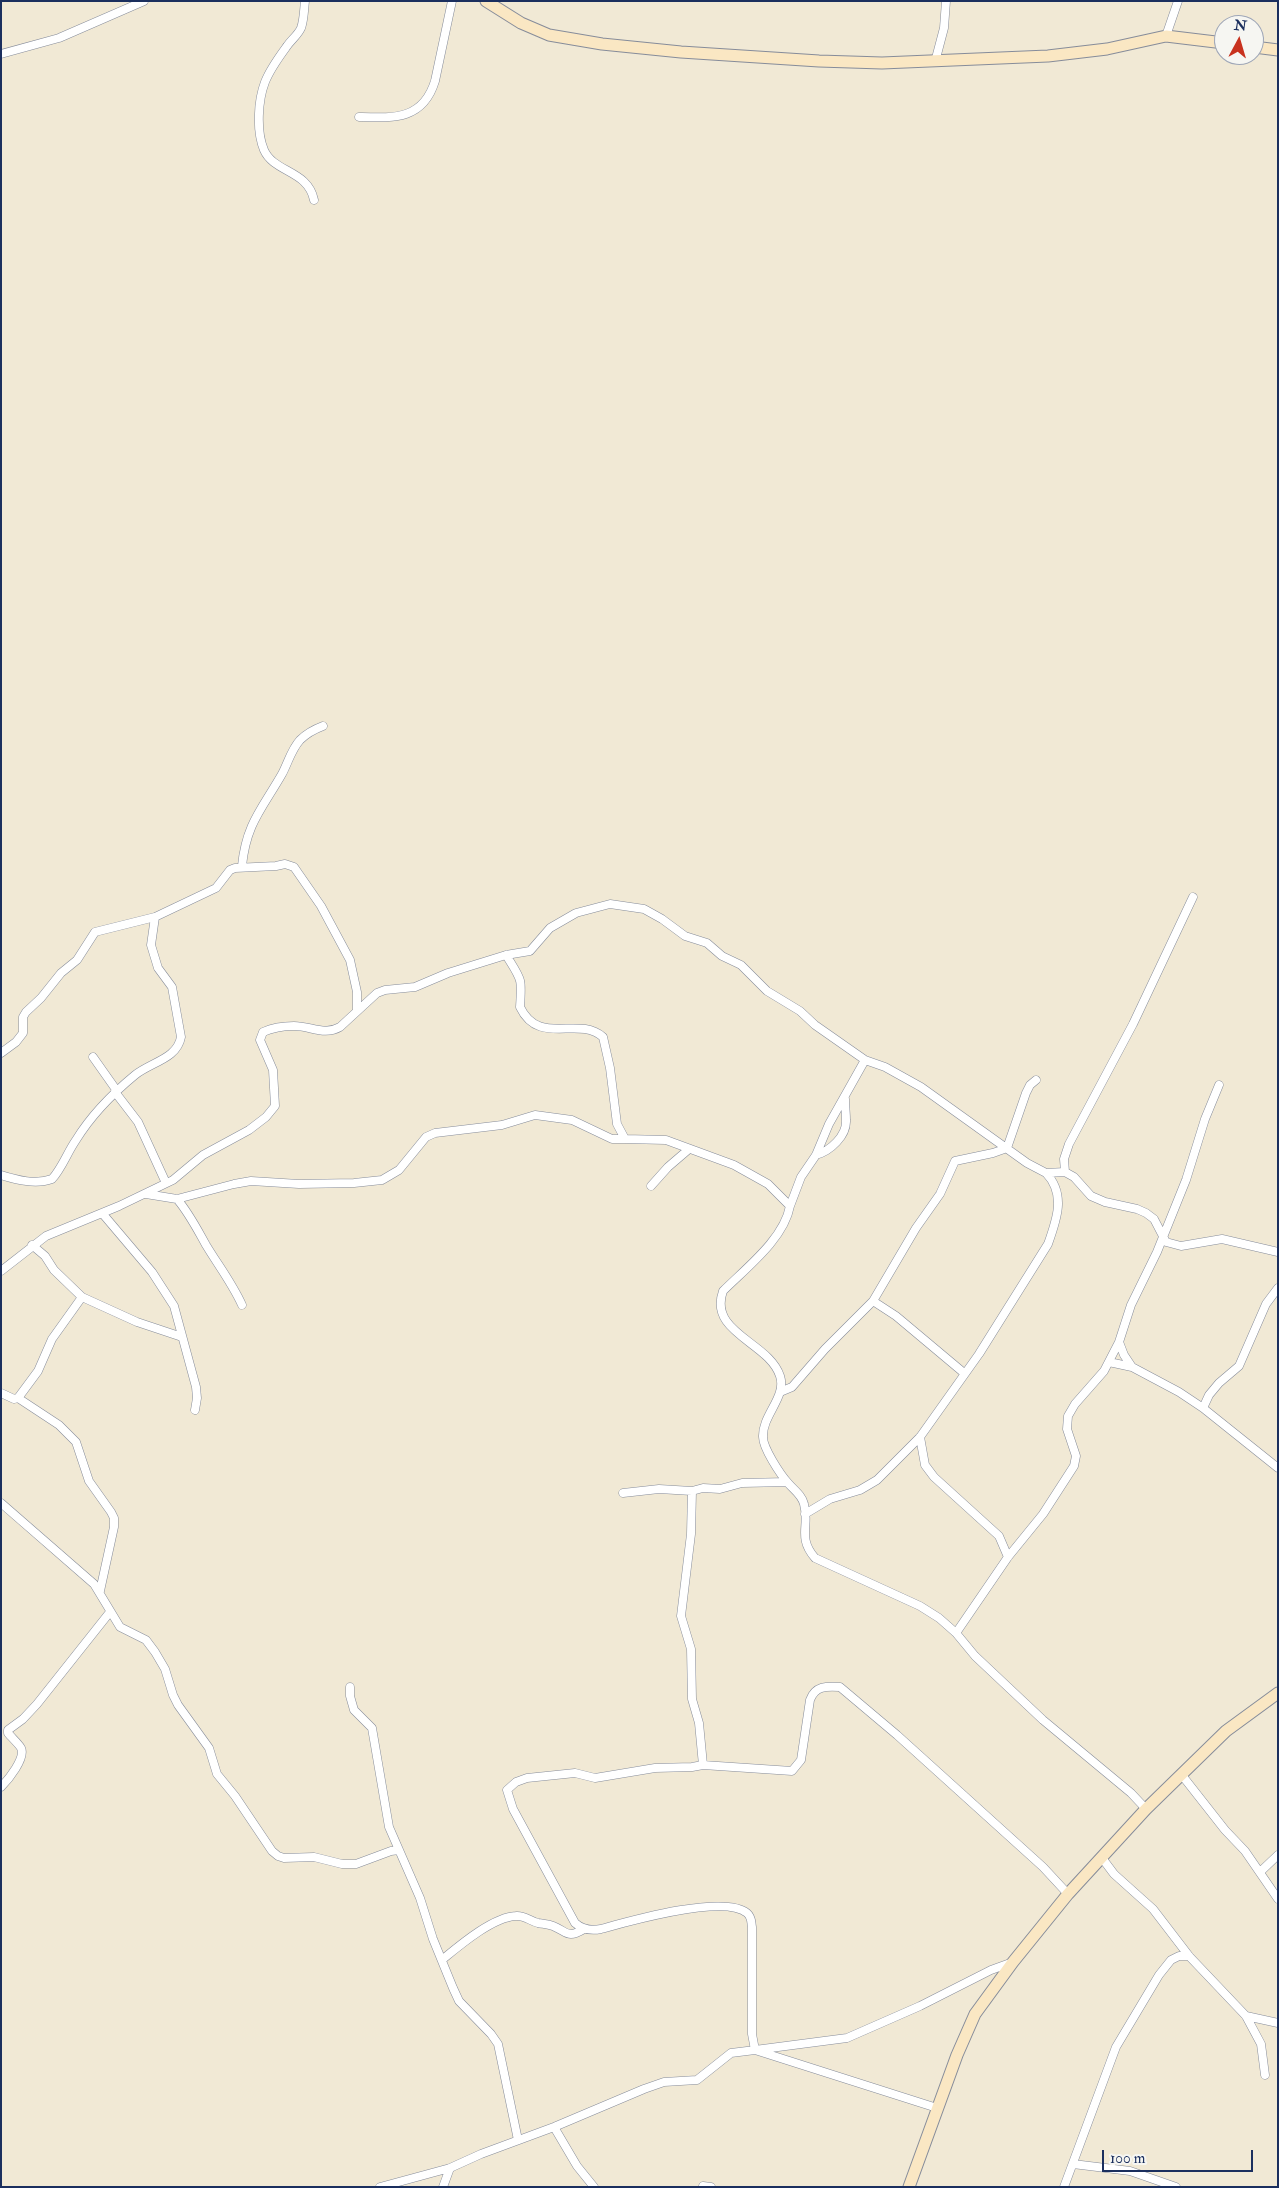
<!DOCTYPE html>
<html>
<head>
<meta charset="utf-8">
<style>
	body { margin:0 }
	#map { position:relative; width:1279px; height:2188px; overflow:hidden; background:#f1e9d5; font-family:"IM FELL Double Pica",serif }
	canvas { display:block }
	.frame { position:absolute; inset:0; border:2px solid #1b2f5e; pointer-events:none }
	.north { position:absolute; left:1214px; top:15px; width:50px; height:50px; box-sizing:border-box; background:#f6f6f2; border:1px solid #9ea6b7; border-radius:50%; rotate:6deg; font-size:14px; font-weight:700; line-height:20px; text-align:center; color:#1b2f5e }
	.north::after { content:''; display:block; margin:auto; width:18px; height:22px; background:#c8321e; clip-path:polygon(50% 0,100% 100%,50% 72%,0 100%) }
	.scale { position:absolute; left:1102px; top:2150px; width:151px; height:22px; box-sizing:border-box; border:2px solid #1b2f5e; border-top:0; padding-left:6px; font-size:15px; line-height:18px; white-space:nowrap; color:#1b2f5e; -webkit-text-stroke:4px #f6f6f2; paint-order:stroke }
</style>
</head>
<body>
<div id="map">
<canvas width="1279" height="2188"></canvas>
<div class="frame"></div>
<div class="north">N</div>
<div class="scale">100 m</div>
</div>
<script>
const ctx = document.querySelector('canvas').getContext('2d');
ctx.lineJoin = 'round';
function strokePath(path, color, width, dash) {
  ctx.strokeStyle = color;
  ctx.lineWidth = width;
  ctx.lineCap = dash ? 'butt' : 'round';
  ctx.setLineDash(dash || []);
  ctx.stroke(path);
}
const minor = new Path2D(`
	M 305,1 C 304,9 304,20 301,28 C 298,35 291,40 287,46 C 279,57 270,69 265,82 C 258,100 256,131 264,150 C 274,173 308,170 314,200
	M 1166,36 L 1178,1
	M 1,54 L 59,38 L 144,1
	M 935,62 L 944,28 L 946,1
	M 359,117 C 394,118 423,120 435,81 L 452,1
	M 242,866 C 246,824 262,809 282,774 C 288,763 291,750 300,740 C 306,734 315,729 323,726
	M 506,955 C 522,981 522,977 520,1007 C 539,1047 578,1015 603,1037 L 610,1068 L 617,1124 L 625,1139 L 666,1140 L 734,1165 L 768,1184 L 790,1206 C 784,1239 746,1268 723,1291 C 708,1333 769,1342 780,1376 C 787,1397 762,1415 763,1437 C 763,1448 780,1474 788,1483 C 794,1490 802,1495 804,1504 C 810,1526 797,1537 815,1558 L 920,1606 L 939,1618 L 956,1633 L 975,1656 L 1043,1720 L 1131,1793 L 1146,1809
	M 1,1053 L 16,1042 L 23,1033 L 23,1017 L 26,1012 L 41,998 L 61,973 L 77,960 L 95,932 L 155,917
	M 93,1057 L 117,1091
	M 1219,1085 L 1205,1119 L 1186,1180 L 1157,1252 L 1131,1305 L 1119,1342 L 1124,1355 L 1132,1367 L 1179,1392 L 1203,1408 L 1278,1468
	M 115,1092 L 138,1122 L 166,1183
	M 816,1155 C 830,1151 847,1136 846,1120 C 846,1113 845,1106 845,1099
	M 1065,1172 L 1064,1159 L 1069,1144 L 1133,1024 L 1193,897
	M 1,1175 C 17,1180 36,1185 52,1179 C 62,1168 67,1153 76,1140 C 92,1114 112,1094 135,1075 C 151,1062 177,1059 181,1037 L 172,987 L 158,968 L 151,945 L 155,917 L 216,888 L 230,870 L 235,868 L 276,866 L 285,864 L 294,867 L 321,906 L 350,960 L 357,992 L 357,1010
	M 651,1186 L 668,1167 L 689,1149
	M 146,1194 L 177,1199 L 234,1184 L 251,1181 L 299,1184 L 354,1183 L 382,1180 L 399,1170 L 426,1137 L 435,1133 L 502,1125 L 535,1115 L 572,1120 L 612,1139 L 625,1139
	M 177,1199 C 189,1213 197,1229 206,1245 C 218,1265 232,1283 242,1305
	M 790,1206 L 801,1177 L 816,1155 L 829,1124 L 865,1060
	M 102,1213 L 152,1272 L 174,1306 L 196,1387 L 197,1398 L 195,1410
	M 32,1245 L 45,1256 L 54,1270 L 82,1297 L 137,1322 L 182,1337
	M 1,1271 L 46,1236 L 119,1206 L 173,1180 L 203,1155 L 249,1130 L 266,1117 L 275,1106 L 273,1070 L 260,1040 L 263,1032 C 272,1028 284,1026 294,1026 C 311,1026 324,1036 340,1027 L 377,993 L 385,990 L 415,987 L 448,973 L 506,955 L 530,951 L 550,928 L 576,913 L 610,904 L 644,909 L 662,919 L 685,936 L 707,943 L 722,956 L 741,965 L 767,991 L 800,1011 L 815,1025 L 865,1060 L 885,1067 L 921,1087 L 1027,1163 L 1046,1173 L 1065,1172 L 1074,1177 L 1091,1196 L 1105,1202 L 1137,1209 L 1146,1213 L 1154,1219 L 1166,1242 L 1181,1246 L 1222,1239 L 1278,1252
	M 873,1301 L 896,1316 L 964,1373
	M 1109,1362 L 1132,1367
	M 780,1392 L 792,1387 L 825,1349 L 873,1301 L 916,1228 L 940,1194 L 955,1161 L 993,1153 L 1007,1148 L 1026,1093 L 1030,1085 L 1036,1080
	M 1,1393 L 14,1399 L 18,1398 L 38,1371 L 52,1339 L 82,1297
	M 18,1398 L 59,1425 L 76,1442 L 89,1481 L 111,1512 L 114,1518 L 114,1527 L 100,1591
	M 1203,1408 L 1209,1395 L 1219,1383 L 1239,1366 L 1266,1304 L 1278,1288
	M 920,1437 L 925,1465 L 934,1477 L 999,1536 L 1008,1557
	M 692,1491 L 691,1534 L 681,1616 L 691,1649 L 692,1699 L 699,1723 L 703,1765
	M 623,1493 L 659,1489 L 692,1491 L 703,1488 L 720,1489 L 742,1483 L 787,1482
	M 1,1503 L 94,1584 L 120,1627 L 146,1640 L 155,1652 L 165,1669 L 173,1695 L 178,1705 L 209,1748 L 217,1774 L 235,1796 L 272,1851 L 278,1856 L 284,1858 L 314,1857 L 342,1864 L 356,1864 L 391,1851 L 399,1850
	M 805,1514 L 830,1499 L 860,1490 L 877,1480 L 920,1437 L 979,1354 L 1048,1244 C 1057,1219 1066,1194 1046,1173
	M 956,1633 L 1008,1557 L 1043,1514 L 1074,1466 L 1076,1456 L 1067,1429 L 1068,1416 L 1075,1404 L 1104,1371 L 1119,1342
	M 350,1687 L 350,1696 L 354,1710 L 372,1728 L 389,1827 L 420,1898 L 433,1939 L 453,1988 L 459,2001 L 491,2034 L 498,2044 L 518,2140
	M 1181,1774 L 1225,1830 L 1245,1851 L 1278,1899
	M 1,1787 C 8,1780 26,1758 21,1748 C 18,1743 11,1737 8,1733 L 8,1730 L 23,1719 L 37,1704 L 110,1612
	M 1102,1858 L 1114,1874 L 1153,1909 L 1189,1956 L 1246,2016 L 1261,2044 L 1265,2075
	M 1260,1872 L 1278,1855
	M 443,1959 C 460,1945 493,1917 516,1916 C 524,1915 530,1921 538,1923 C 543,1924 548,1924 553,1926 C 568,1932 567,1939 584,1929
	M 1013,1962 L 991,1970 L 920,2006 L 847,2038 L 755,2050 L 752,2034 L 752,1927 C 751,1922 752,1917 747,1913 C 724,1894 630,1921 601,1929 C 591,1931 583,1930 575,1923 L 513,1809 L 507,1790 L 516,1782 L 527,1778 L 575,1773 L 595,1778 L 655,1768 L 692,1767 L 703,1765 L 792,1771 L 801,1760 L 810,1700 C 815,1686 826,1686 840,1687 L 897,1735 L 1043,1867 L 1068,1894
	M 1246,2016 L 1278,2023
	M 554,2127 L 577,2166 L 594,2187
	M 1073,2164 L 1130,2171 L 1176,2187
	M 703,2186 L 711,2187
	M 380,2187 L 450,2168 L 481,2154 L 554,2127 L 644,2089 L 664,2082 L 697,2080 L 731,2053 L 755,2050 L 937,2108
	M 443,2187 L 450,2168
	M 1064,2187 L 1116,2047 L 1159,1975 L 1171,1960 L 1179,1956 L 1189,1956`);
const secondary = new Path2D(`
	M 486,1 L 521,23 L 549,35 L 602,44 L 681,52 L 819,61 L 882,63 L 1048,56 L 1107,49 L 1166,36 L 1224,43
	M 1254,47 L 1278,50
	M 909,2187 L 957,2055 L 975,2014 L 1013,1962 L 1068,1894 L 1146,1809 L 1226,1731 L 1278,1693`);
strokePath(minor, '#868c9a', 9);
strokePath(secondary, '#868c9a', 13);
strokePath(minor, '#fff', 8);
strokePath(secondary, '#fae7c3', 11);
</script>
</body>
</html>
